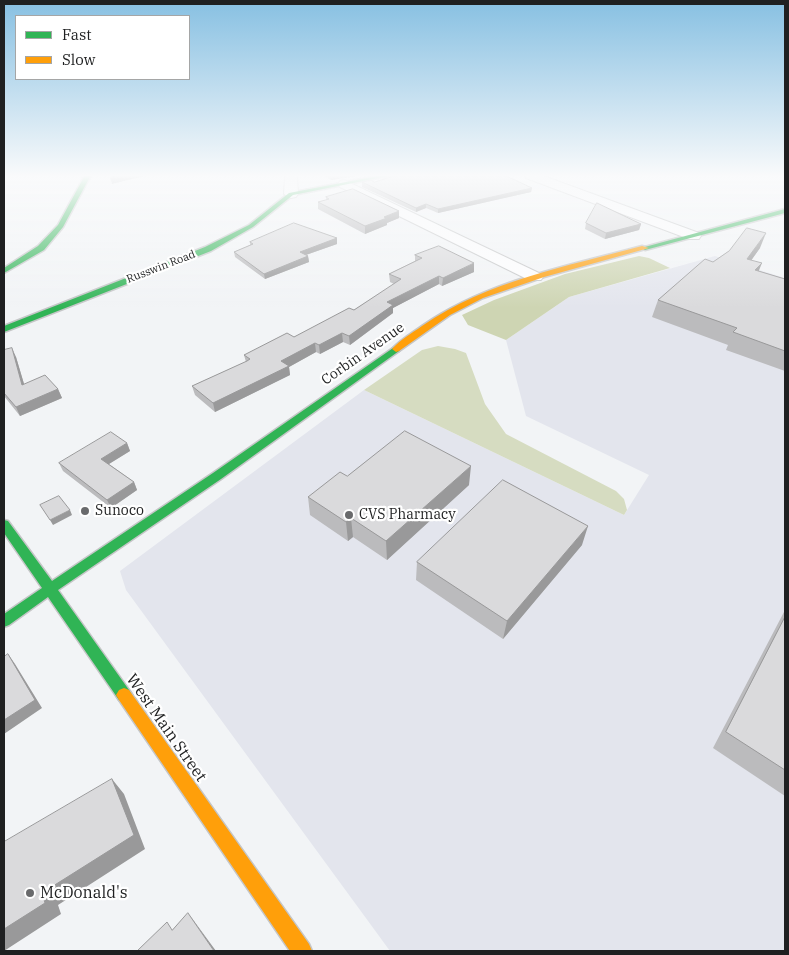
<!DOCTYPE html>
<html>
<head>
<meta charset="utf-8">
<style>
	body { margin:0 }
	#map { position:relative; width:789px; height:955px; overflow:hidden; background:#f2f4f6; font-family:"IBM Plex Serif",serif }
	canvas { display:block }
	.frame { position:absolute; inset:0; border:5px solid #1f2021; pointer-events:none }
	.legend { position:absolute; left:15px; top:15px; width:175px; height:65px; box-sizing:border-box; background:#fff; border:1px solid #a5a6a6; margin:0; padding:6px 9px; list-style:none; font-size:15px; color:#1f2021 }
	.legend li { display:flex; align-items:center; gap:10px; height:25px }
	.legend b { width:25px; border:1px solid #a5a6a6 }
</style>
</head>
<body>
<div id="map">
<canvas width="789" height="955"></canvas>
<div class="frame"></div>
<ul class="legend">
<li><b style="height:6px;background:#30b455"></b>Fast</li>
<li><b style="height:6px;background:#ff9f0a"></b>Slow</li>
</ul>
</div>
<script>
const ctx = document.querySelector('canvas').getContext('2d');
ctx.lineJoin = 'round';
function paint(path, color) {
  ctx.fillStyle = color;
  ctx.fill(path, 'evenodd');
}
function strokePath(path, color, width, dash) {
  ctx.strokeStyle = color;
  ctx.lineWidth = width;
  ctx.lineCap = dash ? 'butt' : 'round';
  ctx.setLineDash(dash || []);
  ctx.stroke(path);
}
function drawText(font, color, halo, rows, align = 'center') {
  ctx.font = font + ' "IBM Plex Serif",serif';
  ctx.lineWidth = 4.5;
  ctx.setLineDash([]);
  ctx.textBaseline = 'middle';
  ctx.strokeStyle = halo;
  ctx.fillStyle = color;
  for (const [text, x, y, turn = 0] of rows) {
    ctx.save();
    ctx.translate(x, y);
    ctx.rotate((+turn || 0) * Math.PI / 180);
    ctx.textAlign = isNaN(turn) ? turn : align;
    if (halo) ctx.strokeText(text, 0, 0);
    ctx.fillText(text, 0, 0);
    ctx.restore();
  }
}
paint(new Path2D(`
	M 715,256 L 785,278 L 785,951 L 390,951 L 126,590 L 120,571 L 364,390 L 624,515 L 649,475 L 526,416 L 506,340 L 569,297 Z`), '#e3e5ed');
paint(new Path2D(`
	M 438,346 L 455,349 L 466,353 L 485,404 L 506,434 L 616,491 L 624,499 L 627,510 L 624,515 L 364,390 L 422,350 Z`), '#d6dcc1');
paint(new Path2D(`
	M 639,256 L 649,258 L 670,268 L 569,297 L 506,340 L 468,325 L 462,315 L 494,300 L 565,274 Z`), '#ced5b3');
const street = new Path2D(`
	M 285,175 L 297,175 L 298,194 L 296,197 L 291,198 L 284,194 Z
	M 524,175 L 541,175 L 699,233 L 701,236 L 699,239 L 689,239 L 526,178 Z
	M 344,180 L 541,274 L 543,277 L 541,280 L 529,280 L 340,187 L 338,184 L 340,181 Z`);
const fast = new Path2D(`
	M 85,175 L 91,175 L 63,227 L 44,250 L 4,273 L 4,268 L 38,246 L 58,225 Z
	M 382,175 L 393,175 L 293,195 L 253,227 L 211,251 L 4,332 L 4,326 L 205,247 L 249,225 L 289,193 Z
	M 785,209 L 785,213 L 645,250 L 641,248 Z
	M 396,346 L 400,349 L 399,351 L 221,479 L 58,590 L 129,690 L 132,695 L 129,700 L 124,702 L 119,700 L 48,597 L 9,625 L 4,627 L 4,614 L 42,588 L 4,533 L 4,520 L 8,521 L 52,581 L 213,473 Z`);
const slow = new Path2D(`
	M 642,246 L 649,248 L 544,277 L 483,298 L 450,315 L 399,351 L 396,352 L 392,349 C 400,340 412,333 422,326 C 489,280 565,267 642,246 Z
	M 124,688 L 129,690 L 309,944 L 312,951 L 290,951 L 119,700 L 116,695 L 119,690 Z`);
strokePath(street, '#c5c6c7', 2);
strokePath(fast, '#c5c6c7', 3);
strokePath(slow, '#c5c6c7', 3);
paint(street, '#fdfdfe');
paint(fast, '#30b455');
paint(slow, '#ff9f0a');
paint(new Path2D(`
	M 323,175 L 356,175 L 356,176 L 331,180 Z
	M 362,182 L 374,182 L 532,188 L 531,192 L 438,213 L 426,208 L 416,212 L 362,187 Z
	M 326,197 L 399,218 L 387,223 L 387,225 L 365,234 L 318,209 L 318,202 L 326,200 Z
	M 586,223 L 641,224 L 639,230 L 605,239 L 585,229 Z
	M 337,238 L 337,244 L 306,255 L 308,256 L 309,262 L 265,279 L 235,257 L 234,252 L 250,245 L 250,242 Z
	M 760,248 L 751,260 L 759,271 L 785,279 L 785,371 L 726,350 L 728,345 L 652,317 L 658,300 L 729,251 Z
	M 415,255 L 474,272 L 442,286 L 439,284 L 393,308 L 393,313 L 350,345 L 343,342 L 320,354 L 316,352 L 289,367 L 290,375 L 215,412 L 195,395 L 192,386 L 246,362 L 244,355 L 294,337 L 354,310 L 394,284 L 390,282 L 389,274 L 415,261 Z
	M 4,350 L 16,357 L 24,384 L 58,389 L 62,398 L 20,416 L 4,396 Z
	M 127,443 L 130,451 L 109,464 L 134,482 L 137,490 L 111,508 L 63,471 L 59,463 Z
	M 347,476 L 469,485 L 387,560 L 353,537 L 348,541 L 310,515 L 308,497 Z
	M 582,545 L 503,639 L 416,580 L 417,562 Z
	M 785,610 L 785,796 L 713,748 Z`), '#bbbbbd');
paint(new Path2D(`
	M 118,175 L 148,175 L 112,184 L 110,177 Z
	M 341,175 L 356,175 L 356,176 L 331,180 L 331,177 Z
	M 532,188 L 531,192 L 438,213 L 438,209 Z
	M 426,204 L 426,208 L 416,212 L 416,208 Z
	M 399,211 L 399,218 L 387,223 L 387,225 L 365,234 L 365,226 L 384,217 Z
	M 641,224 L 639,230 L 605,239 L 606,233 Z
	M 766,233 L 760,248 L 741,275 L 747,259 Z
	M 337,238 L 337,244 L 300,257 L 300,252 Z
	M 308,256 L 309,262 L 265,279 L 264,274 Z
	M 474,263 L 474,272 L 442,286 L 443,278 Z
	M 762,263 L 755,280 L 755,270 Z
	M 439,276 L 439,284 L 393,308 L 393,313 L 350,345 L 349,336 L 387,302 Z
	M 342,333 L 343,342 L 320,354 L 319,345 Z
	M 315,343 L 316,352 L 289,367 L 290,375 L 215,412 L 213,403 L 281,361 Z
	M 12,348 L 16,357 L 27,394 L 22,385 Z
	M 58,389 L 62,398 L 20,416 L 16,407 Z
	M 127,443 L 130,451 L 104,467 L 101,459 Z
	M 471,466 L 469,485 L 387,560 L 386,541 Z
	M 134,482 L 137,490 L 111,508 L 107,500 Z
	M 70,510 L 72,515 L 53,525 L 50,520 Z
	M 351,518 L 353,537 L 348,541 L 346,522 Z
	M 588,526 L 582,545 L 503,639 L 507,621 Z
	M 8,654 L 15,664 L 42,708 L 4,734 L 4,720 Z
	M 112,779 L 124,794 L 145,849 L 58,905 L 61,914 L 4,951 L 4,929 L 42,893 Z
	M 188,913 L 194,921 L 216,951 L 214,951 Z`), '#99999a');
const building = new Path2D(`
	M 328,175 L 341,175 L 331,177 Z
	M 397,175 L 504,175 L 532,188 L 438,209 L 426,204 L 416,208 L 362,182 L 371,180 L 374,182 Z
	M 353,189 L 399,211 L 384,217 L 387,218 L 365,226 L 318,202 L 329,199 L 326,197 Z
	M 597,203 L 641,224 L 606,233 L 586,223 Z
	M 294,223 L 337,238 L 300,252 L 308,256 L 264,274 L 234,252 L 253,244 L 250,242 Z
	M 747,228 L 766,233 L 747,259 L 762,263 L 755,270 L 785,279 L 785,351 L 733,332 L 737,328 L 658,300 L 705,259 L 713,262 L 729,251 Z
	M 439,246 L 474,263 L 443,278 L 439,276 L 387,302 L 393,305 L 349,336 L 342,333 L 319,345 L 315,343 L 281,361 L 289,366 L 213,403 L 192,386 L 247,361 L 250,359 L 244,355 L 287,333 L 294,337 L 349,308 L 354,310 L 401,279 L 389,274 L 422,258 L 415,255 Z
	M 12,348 L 22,385 L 45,375 L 58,389 L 16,407 L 4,393 L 4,350 Z
	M 405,431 L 471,466 L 386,541 L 351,518 L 346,522 L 308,497 L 340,472 L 347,476 Z
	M 111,432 L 127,443 L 101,459 L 134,482 L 107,500 L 59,463 Z
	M 503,480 L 588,526 L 507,621 L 417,562 Z
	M 59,496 L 70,510 L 50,520 L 40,505 Z
	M 785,617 L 785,770 L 726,732 Z
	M 8,654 L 35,700 L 4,720 L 4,657 Z
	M 112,779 L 134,835 L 42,893 L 45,903 L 4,929 L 4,842 Z
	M 188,913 L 214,951 L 137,951 L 167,922 L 172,930 Z`);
paint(building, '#dadadc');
strokePath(building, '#99999a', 1);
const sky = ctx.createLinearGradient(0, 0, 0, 308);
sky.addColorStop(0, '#87c0e2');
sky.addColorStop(0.57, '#f9fafb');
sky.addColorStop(1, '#f9fafb00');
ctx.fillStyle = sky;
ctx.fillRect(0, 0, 789, 308);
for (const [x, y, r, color] of [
	[85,511,5,"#696a6c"],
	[349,515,5,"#696a6c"],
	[30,893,5,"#696a6c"]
]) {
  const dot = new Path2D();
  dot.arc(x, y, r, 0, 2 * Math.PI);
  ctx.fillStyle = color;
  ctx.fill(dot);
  strokePath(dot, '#fff', 2);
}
drawText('11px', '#1f2021', '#fff', [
	["Russwin Road",161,267,-21]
]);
drawText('14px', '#1f2021', '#fff', [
	["Corbin Avenue",363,354,-35]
]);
drawText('14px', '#1f2021', '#fff', [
	["Sunoco",95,511],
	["CVS Pharmacy",359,515]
], 'left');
drawText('16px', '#1f2021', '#fff', [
	["West Main Street",166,728,55]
]);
drawText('16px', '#1f2021', '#fff', [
	["McDonald's",40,893]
], 'left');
</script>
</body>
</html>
